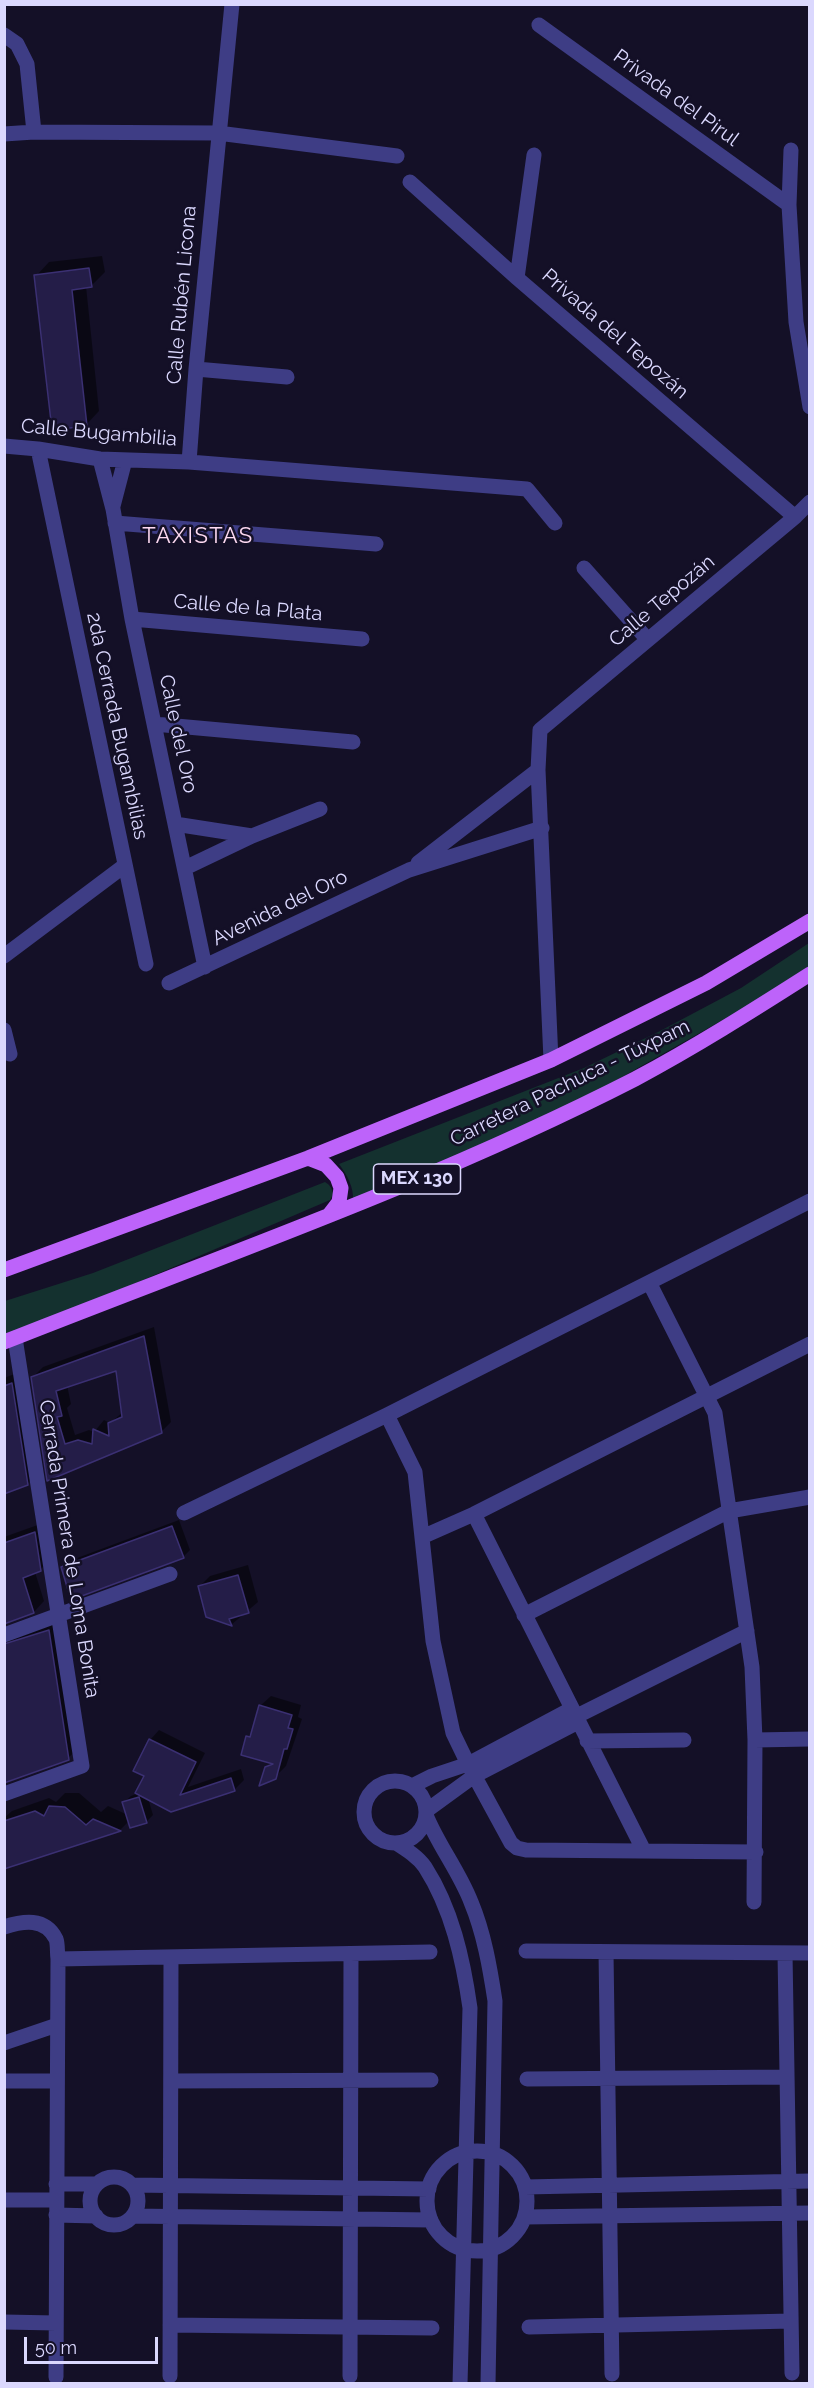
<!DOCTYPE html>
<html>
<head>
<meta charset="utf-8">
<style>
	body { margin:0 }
	#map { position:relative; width:814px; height:2388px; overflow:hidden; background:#141027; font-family:Raleway,sans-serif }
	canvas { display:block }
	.frame { position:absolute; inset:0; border:6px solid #dbd8fe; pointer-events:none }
	.scale { position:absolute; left:24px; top:2337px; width:134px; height:27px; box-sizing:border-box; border:3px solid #dbd8fe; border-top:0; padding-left:8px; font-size:18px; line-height:21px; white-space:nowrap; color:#dbd8fe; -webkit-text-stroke:4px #141027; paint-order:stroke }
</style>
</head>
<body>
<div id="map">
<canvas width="814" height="2388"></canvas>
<div class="frame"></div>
<div class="scale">50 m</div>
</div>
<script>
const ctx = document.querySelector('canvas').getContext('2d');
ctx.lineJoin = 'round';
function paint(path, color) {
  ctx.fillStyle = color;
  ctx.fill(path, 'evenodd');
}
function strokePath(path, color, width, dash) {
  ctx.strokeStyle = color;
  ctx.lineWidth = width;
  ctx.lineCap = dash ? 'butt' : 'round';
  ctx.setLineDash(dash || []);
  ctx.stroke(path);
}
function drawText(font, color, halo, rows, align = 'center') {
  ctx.font = font + ' Raleway,sans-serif';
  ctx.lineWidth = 5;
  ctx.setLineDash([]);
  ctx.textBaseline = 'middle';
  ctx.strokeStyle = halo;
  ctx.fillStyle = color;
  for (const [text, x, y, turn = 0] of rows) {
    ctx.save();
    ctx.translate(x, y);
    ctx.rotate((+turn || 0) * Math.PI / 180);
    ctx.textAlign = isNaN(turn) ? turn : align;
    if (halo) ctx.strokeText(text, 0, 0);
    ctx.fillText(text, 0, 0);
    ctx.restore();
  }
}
paint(new Path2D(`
	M 809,943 L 809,966 L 749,1005 L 592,1094 L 415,1175 L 353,1201 C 354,1187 347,1175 339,1164 L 584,1068 L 660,1031 L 741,988 Z
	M 325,1182 C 330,1185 332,1188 333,1194 L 330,1200 L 5,1339 L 5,1301 L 93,1273 Z`), '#14312f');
paint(new Path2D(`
	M 102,256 L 105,272 L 91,286 L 86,286 L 99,411 L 86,425 L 36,276 L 49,262 Z
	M 154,1327 L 171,1422 L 161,1432 L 48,1478 L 33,1377 L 43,1367 ZM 117,1369 L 123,1412 L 110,1423 L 104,1420 L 94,1432 L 89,1430 L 75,1435 L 67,1408 L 71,1404 L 67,1385 Z
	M 25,1370 L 41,1470 L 27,1484 L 4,1492 L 4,1378 Z
	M 179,1520 L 190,1550 L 183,1557 L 62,1568 L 69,1561 Z
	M 46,1522 L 51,1559 L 40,1570 L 35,1572 L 44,1601 L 34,1612 L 5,1623 L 5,1627 L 59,1620 L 79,1748 L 68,1758 L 4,1782 L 4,1537 Z
	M 248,1565 L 258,1602 L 231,1625 L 199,1587 L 210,1576 Z
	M 271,1696 L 301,1705 L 298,1717 L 302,1719 L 286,1766 L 275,1777 L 266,1767 L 272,1762 L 248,1737 L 253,1732 L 260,1706 Z
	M 159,1730 L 205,1753 L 188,1787 L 241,1769 L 244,1780 L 234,1790 L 148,1798 L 153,1815 L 146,1822 L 129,1821 L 120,1830 L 4,1868 L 4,1818 L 12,1811 L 49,1798 L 56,1802 L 65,1793 L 79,1793 L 101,1812 L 108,1806 L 128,1815 L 124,1802 L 131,1796 L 136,1794 L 146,1776 L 150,1740 Z`), '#0007');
const building = new Path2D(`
	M 89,268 L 92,287 L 72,290 L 87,426 L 52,430 L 34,275 Z
	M 144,1336 L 162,1433 L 47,1481 L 31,1377 ZM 116,1371 L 122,1417 L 108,1423 L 109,1436 L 93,1429 L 92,1444 L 78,1440 L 65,1444 L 57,1417 L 62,1416 L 56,1391 Z
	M 12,1383 L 28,1485 L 4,1494 L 4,1386 Z
	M 172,1526 L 184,1558 L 71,1600 L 61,1567 Z
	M 35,1532 L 41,1571 L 23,1578 L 34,1613 L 4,1624 L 4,1543 Z
	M 238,1575 L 249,1613 L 229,1619 L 232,1626 L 206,1617 L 198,1586 Z
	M 49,1630 L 69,1760 L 4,1783 L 4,1644 Z
	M 259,1705 L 292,1715 L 288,1728 L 293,1729 L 287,1749 L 284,1749 L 276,1779 L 259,1786 L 265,1767 L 273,1764 L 241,1755 L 246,1736 L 250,1737 Z
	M 149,1739 L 196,1762 L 180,1795 L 231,1778 L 235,1791 L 171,1812 L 135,1793 L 144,1776 L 133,1771 Z
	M 139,1797 L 147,1823 L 130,1828 L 122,1802 Z
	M 49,1806 L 65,1807 L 86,1825 L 93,1819 L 121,1831 L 4,1869 L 4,1821 L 35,1811 L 44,1816 Z`);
paint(building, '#241d48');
strokePath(building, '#3b3073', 1.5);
strokePath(new Path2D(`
	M 539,25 L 789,205
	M 4,35 L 17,44 L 27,64 L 34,132
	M 4,134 L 34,132 L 218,133 L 397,156
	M 791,150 L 789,205 L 796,322 L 810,407
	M 410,182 L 517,278 L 795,517
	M 517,278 L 534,155
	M 196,369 L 287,377
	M 4,446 L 38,449 L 100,459 L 189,462 L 527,489 L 555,523
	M 38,449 L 146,964
	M 100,459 L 113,509 L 132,619 L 205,967
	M 189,462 L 196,369 L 232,4
	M 113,506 L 125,460
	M 115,523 L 376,544
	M 584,568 L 648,640
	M 132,619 L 362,639
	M 154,724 L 353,742
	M 175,824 L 252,836
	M 418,863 L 538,770
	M 185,868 L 252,836 L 320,809
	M 4,956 L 124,866
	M 169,983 L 409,870 L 542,828
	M 4,1030 L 10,1054
	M 551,1060 L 538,770 L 540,730 L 795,517 L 810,502
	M 650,1284 L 715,1413 L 752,1667 L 755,1740 L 754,1902
	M 387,1415 L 415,1472 L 433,1641 L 453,1733 L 468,1764 L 511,1843 L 517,1848 L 526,1850 L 756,1852
	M 184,1513 L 387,1415 L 810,1201
	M 474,1514 L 644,1851
	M 422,1537 L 474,1514 L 810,1344
	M 524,1615 L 729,1511 L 810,1497
	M 4,1635 L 170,1574
	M 575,1717 L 747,1631
	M 755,1740 L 810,1739
	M 587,1741 L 684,1740
	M364 1812a31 31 0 1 1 62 0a31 31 0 1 1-62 0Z
	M 412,1786 L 432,1776 L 468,1764 L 571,1709
	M 4,1794 L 82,1766 L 15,1338
	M 426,1811 L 474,1776 L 578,1722
	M 426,1815 C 438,1845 459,1871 471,1902 C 484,1933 490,1968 495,2001 L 488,2384
	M 396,1843 C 407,1850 418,1857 425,1867 C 452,1909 463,1959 470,2008 L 460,2384
	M 4,1927 C 23,1921 45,1917 56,1939 C 58,1944 57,1953 58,1959 L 56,2377
	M 526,1951 L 810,1953
	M 606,1952 L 612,2374
	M 785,1953 L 792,2373
	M 58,1959 L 430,1952
	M 4,2043 L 57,2025
	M 527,2079 L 787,2077
	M 4,2081 L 56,2081
	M 171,2081 L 431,2080
	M427 2201a50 50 0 1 1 100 0a50 50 0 1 1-100 0Z
	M90 2201a24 24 0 1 1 48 0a24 24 0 1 1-48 0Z
	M 56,2184 L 97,2184
	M 132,2185 L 429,2189
	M 525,2187 L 810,2181
	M 4,2200 L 56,2200
	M 56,2215 L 96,2216
	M 133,2216 L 431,2220
	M 525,2217 L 810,2213
	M 4,2322 L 56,2323
	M 170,2325 L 432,2328
	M 529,2327 L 791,2321
	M 170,2376 L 171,1957
	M 350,2376 L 351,1954`), '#3e3d85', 15);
strokePath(new Path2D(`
	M 308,1158 L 326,1165 L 337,1177 L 341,1188 L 339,1202 L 329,1215
	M 4,1270 L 308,1158 L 551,1060 L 706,983 L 810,921
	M 4,1342 C 216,1258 432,1183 635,1079 C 695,1047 752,1011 810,974`), '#bd63fa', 15);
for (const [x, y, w] of [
	[417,1179,87]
]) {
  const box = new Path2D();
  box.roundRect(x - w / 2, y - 15, w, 30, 4.5);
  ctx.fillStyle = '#141027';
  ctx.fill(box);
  strokePath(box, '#dbd8fe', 1.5);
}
drawText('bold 18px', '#dbd8fe', null, [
	["MEX 130",417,1179]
]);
drawText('20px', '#dbd8fe', '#141027', [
	["Privada del Pirul",676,98,36],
	["Calle Rubén Licona",182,295,-85],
	["Privada del Tepozán",615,334,41],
	["Calle Bugambilia",99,433,5],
	["Calle Tepozán",662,601,-40],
	["Calle de la Plata",248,608,5],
	["2da Cerrada Bugambilias",117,726,78],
	["Calle del Oro",178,734,78],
	["Avenida del Oro",280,908,-26],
	["Carretera Pachuca - Túxpam",570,1083,-26],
	["Cerrada Primera de Loma Bonita",69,1549,81]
]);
ctx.letterSpacing = '1.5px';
drawText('22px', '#fedaf2', '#141027', [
	["TAXISTAS",198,536]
]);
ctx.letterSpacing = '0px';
</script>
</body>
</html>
